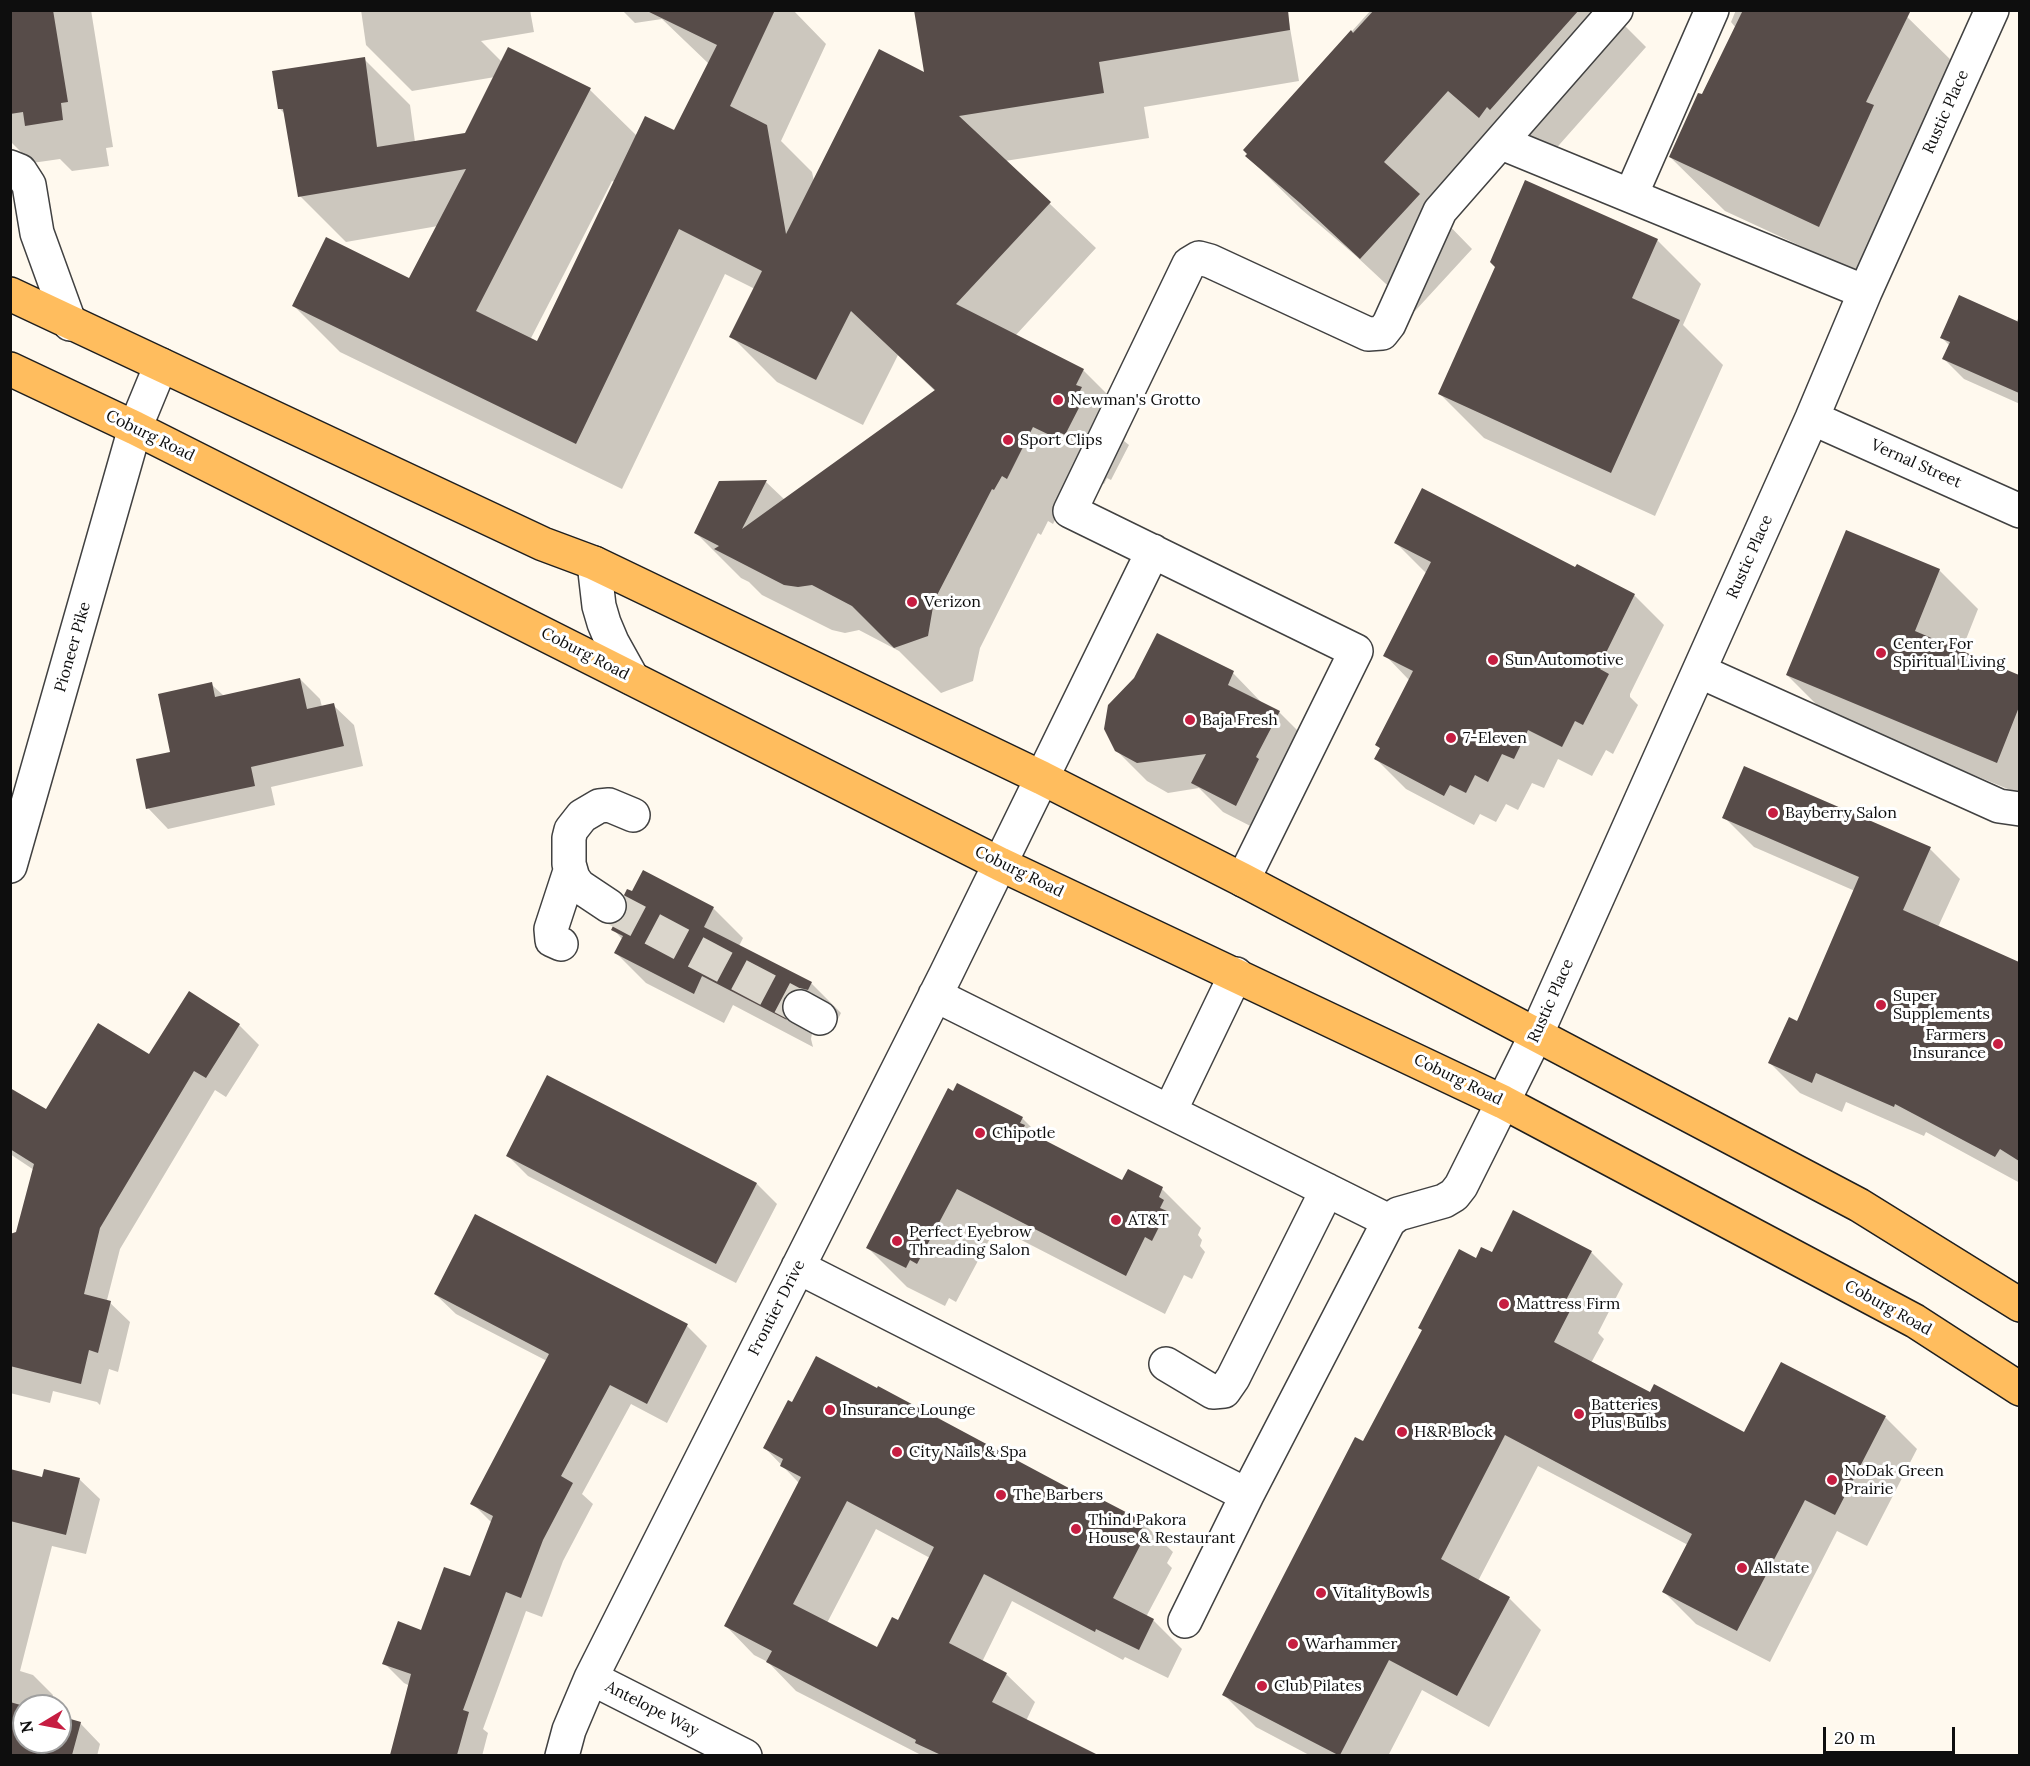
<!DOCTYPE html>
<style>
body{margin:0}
#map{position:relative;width:2030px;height:1766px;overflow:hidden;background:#fff9ee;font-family:Lora,serif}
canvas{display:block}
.frame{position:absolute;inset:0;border:12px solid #0e0e0e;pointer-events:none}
.north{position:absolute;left:12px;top:1694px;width:60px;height:60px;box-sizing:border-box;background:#fff;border:2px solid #9f9f9f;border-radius:50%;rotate:260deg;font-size:16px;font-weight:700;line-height:24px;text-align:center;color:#0e0e0e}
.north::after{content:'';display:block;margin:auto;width:21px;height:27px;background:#c61d41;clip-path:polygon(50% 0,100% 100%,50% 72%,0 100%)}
.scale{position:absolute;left:1823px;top:1727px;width:132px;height:27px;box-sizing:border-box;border:3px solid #0e0e0e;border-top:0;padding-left:8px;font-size:18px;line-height:21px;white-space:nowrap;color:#0e0e0e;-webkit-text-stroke:4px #fff;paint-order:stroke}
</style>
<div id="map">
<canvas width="2030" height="1766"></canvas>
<div class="frame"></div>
<div class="north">N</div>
<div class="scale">20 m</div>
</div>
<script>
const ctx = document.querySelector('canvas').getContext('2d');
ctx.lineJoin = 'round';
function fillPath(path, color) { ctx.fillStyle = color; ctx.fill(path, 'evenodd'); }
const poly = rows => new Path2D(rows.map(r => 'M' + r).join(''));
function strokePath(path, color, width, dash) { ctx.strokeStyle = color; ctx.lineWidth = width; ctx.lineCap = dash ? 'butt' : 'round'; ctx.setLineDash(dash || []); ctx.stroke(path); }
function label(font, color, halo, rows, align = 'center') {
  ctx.font = font + ' Lora,serif'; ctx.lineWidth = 6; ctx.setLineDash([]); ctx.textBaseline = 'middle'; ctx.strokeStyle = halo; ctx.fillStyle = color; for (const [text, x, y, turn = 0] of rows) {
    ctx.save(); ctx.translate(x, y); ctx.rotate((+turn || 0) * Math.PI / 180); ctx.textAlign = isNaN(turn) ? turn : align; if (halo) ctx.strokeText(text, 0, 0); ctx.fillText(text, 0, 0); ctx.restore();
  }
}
fillPath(poly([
 [10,10,91,10,113,147,106,148,109,166,72,171,60,159,32,163,10,141],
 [361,10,530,10,534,32,481,41,502,62,590,90,637,136,675,132,709,64,662,19,635,23,622,10,793,10,826,44,781,141,812,172,814,181,926,75,1287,10,1299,81,1144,107,1149,138,1005,161,1096,248,1015,336,1083,370,1129,416,1122,430,1127,434,1124,441,1129,445,1111,480,1107,478,1104,484,1079,472,1053,524,1048,521,1041,535,1038,533,980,648,973,681,941,693,899,651,859,630,845,633,832,630,762,595,749,582,741,578,695,532,766,482,785,500,935,391,898,355,863,425,777,382,731,336,755,289,725,274,622,489,340,352,294,306,410,280,438,226,346,242,300,196,285,114,280,109,364,59,410,105,415,142,466,135,495,77,412,91,366,45],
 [612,181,615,182,537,343,530,340],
 [1371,10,1622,10,1616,17,1646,47,1544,162,1502,143,1438,214,1472,249,1415,311,1356,256,1301,209,1247,156,1249,154,1245,150],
 [1736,10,1900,10,1957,66,1874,280,1725,211,1670,157,1736,28,1731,22],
 [1657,240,1701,284,1683,325,1723,365,1655,516,1484,438,1440,394],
 [2020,315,2020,404,1964,379,1944,359,1950,346,1942,338,2016,322],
 [1396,543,1575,569,1634,595,1664,625,1630,694,1630,697,1638,705,1613,754,1606,750,1592,776,1558,759,1544,788,1532,783,1518,810,1506,804,1496,822,1480,814,1474,825,1406,789,1376,759,1381,749,1377,745,1410,681,1385,655,1427,574],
 [1939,570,1978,609,1961,652,2020,676,2020,794,1826,714,1787,675],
 [1157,635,1233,673,1263,704,1279,712,1309,742,1266,834,1223,812,1199,788,1168,793,1147,781,1116,750,1135,679],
 [300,679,320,699,322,707,333,705,354,725,363,766,271,787,275,805,168,829,148,808,172,753,211,684,224,696],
 [1724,817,1930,849,1960,879,1938,927,2020,963,2020,1183,1926,1132,1924,1136,1846,1102,1842,1112,1800,1093,1770,1063,1797,1023,1855,891,1754,847],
 [713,908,743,938,739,946,811,983,841,1013,838,1019,831,1018,813,1028,811,1039,813,1047,733,1005,724,1023,646,983,616,953,623,940,613,929],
 [239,1025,259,1045,226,1097,215,1090,120,1249,107,1300,130,1322,118,1372,109,1369,100,1405,97,1402,53,1391,50,1403,10,1393,10,1328,17,1233,34,1170,10,1154,10,1112,46,1111,150,1056],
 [548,1077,757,1184,777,1204,736,1283,528,1176,508,1156],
 [1022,1118,1047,1143,1123,1182,1162,1189,1201,1228,1198,1235,1202,1240,1200,1246,1205,1252,1192,1279,1184,1275,1165,1314,996,1227,956,1302,949,1298,945,1306,907,1287,868,1248],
 [1591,1252,1623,1284,1598,1333,1604,1339,1591,1363,1651,1394,1745,1434,1885,1417,1917,1449,1867,1546,1837,1531,1770,1662,1696,1624,1664,1592,1688,1545,1538,1466,1478,1581,1509,1598,1541,1630,1489,1727,1422,1690,1388,1756,1311,1756,1256,1727,1224,1695,1364,1443,1477,1260,1492,1254],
 [435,1294,687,1326,707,1346,667,1423,631,1404,582,1494,593,1504,563,1561,542,1617,526,1611,483,1729,488,1733,482,1756,392,1756,410,1686,404,1683,384,1663,422,1632,471,1578,492,1523,472,1503,547,1361,456,1314],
 [765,1448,1094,1503,1096,1498,1144,1524,1173,1552,1167,1563,1172,1568,1146,1617,1153,1620,1182,1649,1168,1678,1125,1657,1123,1660,1012,1601,982,1662,1006,1674,1035,1702,1026,1721,1095,1756,923,1756,796,1691,768,1662,754,1655,726,1626,799,1483],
 [876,1529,930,1558,899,1622,878,1649,827,1623],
 [10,1471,43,1479,79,1479,100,1499,86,1554,52,1546,20,1671,33,1675,53,1695,50,1706,24,1706,24,1742,60,1742,60,1718,80,1723,100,1744,97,1756,10,1756]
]), '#0003');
fillPath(poly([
 [10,10,53,10,68,102,61,103,63,120,25,126,23,112,10,114],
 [645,10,775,10,730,106,767,125,786,234,879,49,924,72,914,10,1288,10,1290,30,1099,62,1104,93,959,116,1051,202,956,304,1084,369,1076,385,1082,387,1078,395,1084,398,1065,435,1061,433,1058,439,1033,427,1007,479,1002,476,994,490,992,489,934,601,928,636,894,648,852,606,812,585,798,587,784,585,714,549,719,546,694,533,719,481,767,480,742,529,935,390,851,311,816,380,729,337,762,271,679,229,576,444,292,306,326,237,409,278,466,169,298,197,283,109,278,109,272,71,365,57,377,147,465,133,508,47,591,88,476,311,537,341,645,116,674,130,717,45],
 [1374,10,1579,10,1490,110,1487,107,1479,118,1448,91,1384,162,1420,194,1360,259,1300,203,1245,156,1247,154,1243,150,1351,30,1353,33],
 [1743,10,1911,10,1866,102,1874,105,1819,227,1669,157,1698,93,1702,94],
 [1525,180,1658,239,1632,298,1680,320,1611,473,1438,394,1495,267,1490,262],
 [1959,295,2019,322,2019,393,1942,359,1950,342,1940,338],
 [1422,488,1575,567,1577,564,1635,594,1601,663,1603,664,1600,669,1609,674,1583,725,1575,721,1562,747,1528,730,1514,759,1502,754,1488,782,1475,775,1466,793,1450,785,1444,796,1374,759,1380,748,1375,745,1413,671,1383,656,1431,562,1394,543],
 [1846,530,1940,569,1915,631,2019,675,2019,707,1997,763,1786,675],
 [1157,633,1234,671,1228,685,1280,711,1256,757,1259,759,1236,806,1191,783,1206,754,1137,763,1115,751,1104,729,1108,705,1134,678],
 [300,678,307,709,334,703,344,746,251,767,255,786,146,809,136,759,170,752,158,694,212,682,215,697],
 [1744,766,1931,847,1903,910,2019,962,2019,1161,2000,1149,1995,1157,1895,1104,1894,1107,1816,1073,1812,1083,1768,1063,1789,1017,1797,1021,1859,877,1722,818],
 [643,870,714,907,704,927,812,982,808,990,800,988,791,991,784,997,781,1008,784,1016,787,1020,702,976,694,994,614,953,623,936,611,930,614,924,625,916,628,907,624,895,627,889,632,891],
 [189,991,240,1024,206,1078,194,1071,100,1228,84,1294,111,1301,98,1353,89,1350,81,1384,10,1366,10,1234,16,1232,34,1164,10,1149,10,1088,46,1109,98,1023,149,1054],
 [547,1075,757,1183,716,1264,506,1156],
 [957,1083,1023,1117,1020,1123,1025,1125,1023,1129,1122,1180,1128,1169,1163,1187,1159,1197,1164,1200,1160,1208,1167,1211,1152,1241,1145,1237,1126,1276,957,1189,917,1264,910,1260,906,1268,866,1248,948,1088,953,1091],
 [1513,1210,1592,1251,1565,1302,1573,1305,1554,1342,1650,1392,1654,1384,1744,1432,1781,1362,1886,1416,1835,1515,1805,1500,1737,1631,1662,1592,1692,1534,1505,1435,1441,1559,1510,1597,1457,1696,1389,1660,1340,1755,1338,1755,1222,1695,1355,1437,1363,1441,1422,1330,1418,1328,1459,1249,1476,1258,1481,1247,1492,1252],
 [475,1214,688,1324,647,1404,610,1385,561,1476,573,1483,543,1540,521,1598,506,1592,463,1710,469,1712,457,1755,390,1755,411,1674,382,1664,398,1621,421,1630,444,1567,470,1576,493,1516,470,1504,549,1354,434,1294],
 [816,1356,877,1388,878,1386,1093,1501,1095,1496,1145,1522,1139,1535,1144,1538,1113,1598,1154,1619,1139,1650,1096,1629,1095,1632,984,1574,949,1643,1007,1673,992,1702,1098,1755,941,1755,915,1743,916,1740,766,1662,772,1651,724,1626,801,1477,780,1466,783,1459,763,1448,788,1400,792,1402],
 [847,1501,934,1547,898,1620,892,1617,877,1647,793,1604],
 [10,1469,42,1477,44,1469,80,1478,66,1535,10,1521],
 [10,1702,24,1706,24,1742,60,1742,60,1716,81,1722,72,1755,10,1755]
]), '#574c49');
strokePath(poly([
 [609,906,800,1007]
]), '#dbd6cc', 33, [33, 16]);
const minor = poly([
 [1502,143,1865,292],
 [10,167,20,171,29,185,37,233,70,324],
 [1631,195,1712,10],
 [1812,418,2020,511],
 [594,563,599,606,604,623,612,642,632,678],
 [1699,671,1999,806,2020,809],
 [10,866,135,428,161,365],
 [1243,880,1356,651,1070,511,1189,264,1199,258,1210,261,1368,334,1382,333,1389,324,1440,211,1616,10],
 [609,906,579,886,573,878,569,864,569,838,571,830,582,816,599,806,609,805,633,815],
 [561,944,552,940,551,929,570,871],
 [935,995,1389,1221],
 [800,1007,820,1018],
 [1170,1111,1236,974],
 [798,1267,1247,1495],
 [1166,1364,1213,1392,1224,1391,1233,1378,1327,1190],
 [1185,1621,1247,1495,1389,1221,1398,1214,1444,1201,1454,1195,1461,1186,1487,1134,1536,1035,1812,418,1865,292,1992,10],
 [591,1678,745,1756],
 [562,1756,569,1730,591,1678,946,974,1153,551]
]);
const major = poly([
 [10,294,543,544,594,563,1042,778,1243,880,1859,1205,2020,1305],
 [10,369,135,428,1000,864,1503,1102,1915,1321,2020,1389]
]);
strokePath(minor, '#414141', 36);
strokePath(major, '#1f1f1f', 36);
strokePath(minor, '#fff', 33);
strokePath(major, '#ffbd5e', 33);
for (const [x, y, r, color] of [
 [1058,400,6,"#c61d41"],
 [1008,440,6,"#c61d41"],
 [912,602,6,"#c61d41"],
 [1881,653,6,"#c61d41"],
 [1493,660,6,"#c61d41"],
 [1190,720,6,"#c61d41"],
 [1451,738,6,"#c61d41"],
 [1773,813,6,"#c61d41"],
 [1881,1005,6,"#c61d41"],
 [1998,1044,6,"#c61d41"],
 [980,1133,6,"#c61d41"],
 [1116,1220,6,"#c61d41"],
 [897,1241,6,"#c61d41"],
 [1504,1304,6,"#c61d41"],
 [830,1410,6,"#c61d41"],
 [1579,1414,6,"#c61d41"],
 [1402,1432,6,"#c61d41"],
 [897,1452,6,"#c61d41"],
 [1832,1480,6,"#c61d41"],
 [1001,1495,6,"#c61d41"],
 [1076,1529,6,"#c61d41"],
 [1742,1568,6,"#c61d41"],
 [1321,1593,6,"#c61d41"],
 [1293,1644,6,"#c61d41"],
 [1262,1686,6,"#c61d41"]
]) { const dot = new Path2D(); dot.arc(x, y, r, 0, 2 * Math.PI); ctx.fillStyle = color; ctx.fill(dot); strokePath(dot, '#fff', 2); }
label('16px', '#0e0e0e', '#fff', [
 ["Rustic Place",1946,112,-66],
 ["Coburg Road",150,436,26],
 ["Vernal Street",1916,464,24],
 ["Rustic Place",1750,557,-66],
 ["Pioneer Pike",73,647,-74],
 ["Coburg Road",585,654,27],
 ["Coburg Road",1019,872,26],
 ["Rustic Place",1551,1001,-66],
 ["Coburg Road",1458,1080,26],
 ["Frontier Drive",777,1308,-63],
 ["Coburg Road",1888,1308,29],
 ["Antelope Way",652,1709,27]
]);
label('16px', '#0e0e0e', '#fff', [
 ["Newman's Grotto",1070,400],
 ["Sport Clips",1020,440],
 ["Verizon",924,602],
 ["Center For",1893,644],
 ["Spiritual Living",1893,662],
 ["Sun Automotive",1505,660],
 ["Baja Fresh",1202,720],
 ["7-Eleven",1463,738],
 ["Bayberry Salon",1785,813],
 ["Super",1893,996],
 ["Supplements",1893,1014],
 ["Farmers",1986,1035,"right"],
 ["Insurance",1986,1053,"right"],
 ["Chipotle",992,1133],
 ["AT&T",1128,1220],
 ["Perfect Eyebrow",909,1232],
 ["Threading Salon",909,1250],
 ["Mattress Firm",1516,1304],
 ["Batteries",1591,1405],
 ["Plus Bulbs",1591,1423],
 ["Insurance Lounge",842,1410],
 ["H&R Block",1414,1432],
 ["City Nails & Spa",909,1452],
 ["NoDak Green",1844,1471],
 ["Prairie",1844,1489],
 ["The Barbers",1013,1495],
 ["Thind Pakora",1088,1520],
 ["House & Restaurant",1088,1538],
 ["Allstate",1754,1568],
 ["VitalityBowls",1333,1593],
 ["Warhammer",1305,1644],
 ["Club Pilates",1274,1686]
], 'left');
</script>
